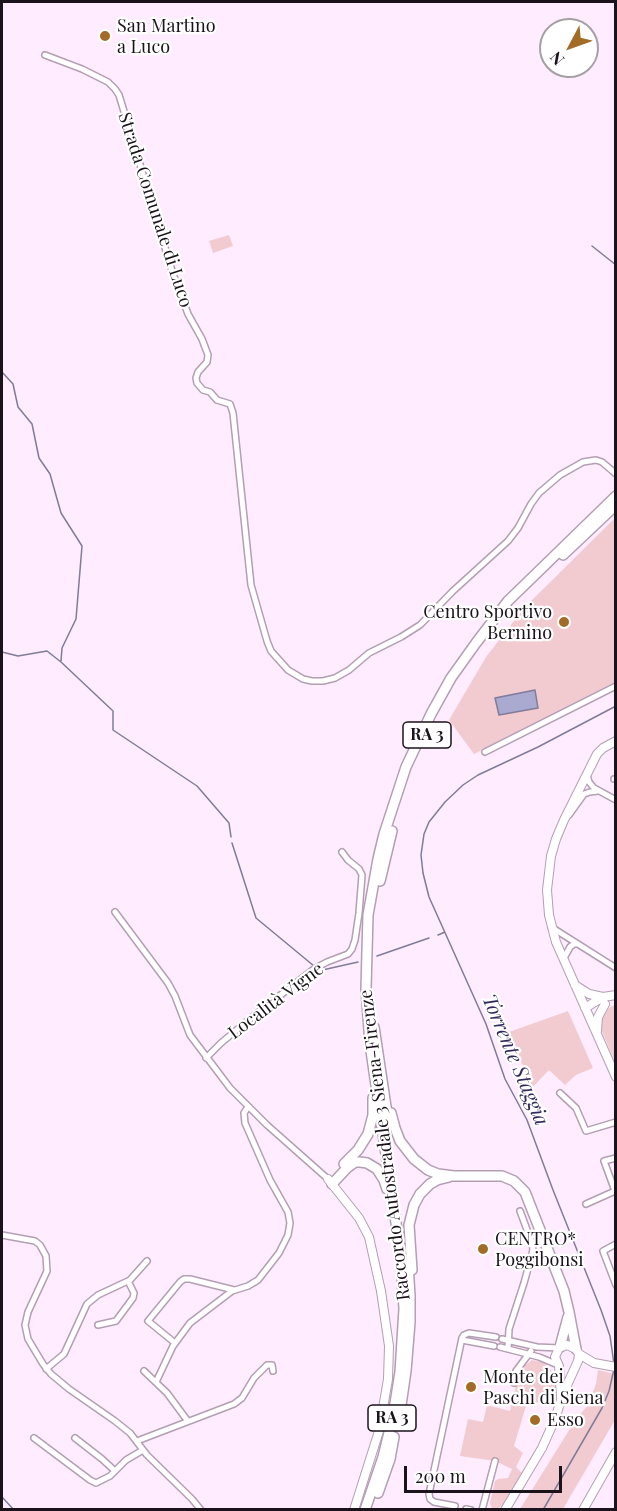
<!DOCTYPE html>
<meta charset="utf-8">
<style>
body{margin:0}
#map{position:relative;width:617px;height:1511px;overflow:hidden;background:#ffecff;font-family:"Playfair Display",serif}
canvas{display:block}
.frame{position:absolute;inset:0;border:3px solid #1b131b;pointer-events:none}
.north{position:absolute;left:539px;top:18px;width:60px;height:60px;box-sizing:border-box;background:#fff;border:2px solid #a4a1a4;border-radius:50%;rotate:229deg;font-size:16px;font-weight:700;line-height:24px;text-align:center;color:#1b131b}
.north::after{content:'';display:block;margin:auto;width:21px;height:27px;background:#a26c27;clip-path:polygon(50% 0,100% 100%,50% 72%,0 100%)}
.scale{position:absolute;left:404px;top:1466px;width:158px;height:27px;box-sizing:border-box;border:3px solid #1b131b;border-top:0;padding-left:8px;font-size:18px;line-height:21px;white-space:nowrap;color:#1b131b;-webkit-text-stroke:4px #fff;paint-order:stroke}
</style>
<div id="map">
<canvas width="617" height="1511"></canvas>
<div class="frame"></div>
<div class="north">N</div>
<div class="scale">200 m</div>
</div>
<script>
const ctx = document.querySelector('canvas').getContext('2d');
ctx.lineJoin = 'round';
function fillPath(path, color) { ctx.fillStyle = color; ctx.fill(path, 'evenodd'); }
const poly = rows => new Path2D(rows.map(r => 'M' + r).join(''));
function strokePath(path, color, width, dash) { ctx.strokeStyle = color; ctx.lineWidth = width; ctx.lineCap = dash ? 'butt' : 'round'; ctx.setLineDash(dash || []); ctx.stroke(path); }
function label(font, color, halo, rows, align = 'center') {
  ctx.font = font + ' "Playfair Display",serif'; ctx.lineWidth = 4.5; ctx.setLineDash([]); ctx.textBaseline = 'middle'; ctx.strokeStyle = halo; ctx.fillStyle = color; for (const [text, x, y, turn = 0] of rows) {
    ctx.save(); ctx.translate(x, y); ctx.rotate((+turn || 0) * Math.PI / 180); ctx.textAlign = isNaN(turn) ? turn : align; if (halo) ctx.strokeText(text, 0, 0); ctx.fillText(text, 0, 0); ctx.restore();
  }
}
fillPath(poly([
 [229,235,233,246,213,253,209,241],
 [615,518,615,683,474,754,449,720,486,657,525,607],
 [615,1005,615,1062,601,1029,602,1018,606,1011,610,1007],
 [568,1011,593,1068,576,1075,565,1085,549,1070,532,1088,509,1032],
 [532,1360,541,1362,547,1365,552,1372,556,1383,556,1397,526,1406,514,1446,523,1453,516,1467,522,1473,504,1504,499,1508,494,1509,491,1507,490,1503,495,1481,498,1479,508,1478,512,1469,495,1461,460,1456,468,1419,483,1422,487,1405,510,1411,519,1373,523,1367],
 [598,1370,615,1374,615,1420,563,1509,520,1509,576,1419,588,1405,596,1384]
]), '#f2cbd1');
const water = poly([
 [535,690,538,708,499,715,495,698,535,690]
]);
fillPath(water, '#aaa9cf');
strokePath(water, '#7f7c99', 1.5);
strokePath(poly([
 [592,246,616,265],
 [2,372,13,384,18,407,32,424,39,458,50,474,61,513,82,546,76,619,62,648,61,661],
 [2,652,18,656,47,651,61,662,113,711,113,730,197,786,229,823,231,837],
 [232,843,256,918,314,966],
 [438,935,445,932],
 [377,956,429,938],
 [318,971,358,962],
 [614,1364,610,1336,601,1310,553,1190,527,1120,505,1079,486,1024,429,897,423,873,421,855,424,834,429,822,445,802,463,785,478,775,538,747,616,706],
 [2,1497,14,1510],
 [543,1510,602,1408,609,1391,614,1369]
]), '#7f7c99', 1.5);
const street = poly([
 [45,55,82,69,108,82,115,89,119,95,173,274,188,314,202,339,208,355,207,362,198,372,196,378,197,383,203,390,210,392,217,400,230,404,233,413,251,585,267,641,271,651,288,670,303,679,312,681,323,681,335,678,349,670,369,653,401,637,420,625,453,591,508,541,518,528,531,504,539,493,560,475,583,462,596,460,602,462,616,474],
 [485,752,616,686],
 [587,775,589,782,594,788,616,800],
 [614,779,616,779],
 [569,815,584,794,590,792,598,791],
 [115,912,168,983,175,996,190,1035,230,1088,267,1125,328,1179],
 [551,927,616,968],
 [564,958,570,947,574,944,578,944],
 [206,1058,221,1043,251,1018,314,969,327,962,348,954,352,949,355,940,359,913,362,875,359,869,348,860,342,852],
 [560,1093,576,1108,586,1131,616,1122],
 [586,1204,615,1191,604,1161,616,1158],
 [2,1235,35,1241,40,1245,46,1256,47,1271,28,1312,25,1325,28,1339,43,1364,51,1374,69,1389,115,1421,130,1433,147,1455,192,1499,201,1510],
 [616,1244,603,1251,616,1285],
 [98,1325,116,1321,133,1298,134,1293,128,1281],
 [502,1339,537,1347,559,1348],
 [462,1340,494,1346],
 [175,1343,148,1321,180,1282,184,1279,190,1279,234,1290],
 [500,1347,539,1357,558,1365],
 [508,1349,509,1329,524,1283,533,1250,532,1243,520,1211],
 [46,1369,64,1354,87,1304,98,1295,130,1280,147,1261],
 [144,1371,167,1393,187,1420],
 [156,1382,173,1346,190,1323,232,1291,248,1286,258,1280,279,1253,288,1235,290,1223,288,1212,270,1180,245,1123,244,1113,248,1107],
 [514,1383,516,1371,531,1351],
 [34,1438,90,1480,96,1483,110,1476,126,1460,143,1450],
 [75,1438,102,1459,115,1471],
 [137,1441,234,1404,242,1398,254,1378,267,1365,272,1365,273,1371],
 [455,1506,434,1502,430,1499,429,1494,462,1338,464,1335,469,1333,496,1337],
 [466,1509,471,1510],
 [482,1510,495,1461]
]);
const secondary = poly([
 [616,741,603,748,597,754,564,820,556,839,551,856,547,890,549,915,556,942,616,1077],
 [575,985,589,994,603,997],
 [585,1008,603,997,616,995],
 [597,1031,598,1017,605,1004],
 [328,1179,359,1218,369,1237,381,1291,389,1346,388,1379,379,1431,354,1510],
 [579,1354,594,1363,616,1367],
 [505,1510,542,1448,555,1419,563,1394,578,1361,579,1354,576,1349,567,1345,559,1348,555,1357,559,1366,561,1397],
 [583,1510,616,1452]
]);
const highway = poly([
 [563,555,616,505],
 [380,881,392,831],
 [374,1027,388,1120],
 [391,1113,395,1128,400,1141,414,1159,428,1170,438,1174,454,1176,502,1176,514,1181,525,1192,564,1291,569,1312,576,1349],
 [344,1164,358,1150,368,1134,373,1115,373,1098],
 [332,1184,348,1167,355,1162,360,1162,367,1163,377,1169,384,1180,387,1189],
 [412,1270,409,1225,414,1205,420,1194,430,1184,437,1180,449,1177],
 [560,1347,568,1317],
 [400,1412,406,1371,410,1322,410,1296,408,1264],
 [378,1493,390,1459,394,1437],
 [365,1510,383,1457,393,1416,400,1372,404,1309,401,1257,370,1044,366,988,368,915,378,859,384,834,406,767,431,714,451,678,476,643,508,601,616,496]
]);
strokePath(street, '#b49eb3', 8);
strokePath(secondary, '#b49eb3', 10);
strokePath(highway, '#b49eb3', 12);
strokePath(street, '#fff', 5);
strokePath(secondary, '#fff', 8);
strokePath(highway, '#fff', 9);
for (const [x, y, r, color] of [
 [105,36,6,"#a26c27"],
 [564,622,6,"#a26c27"],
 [483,1249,6,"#a26c27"],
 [471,1387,6,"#a26c27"],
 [535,1420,6,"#a26c27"]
]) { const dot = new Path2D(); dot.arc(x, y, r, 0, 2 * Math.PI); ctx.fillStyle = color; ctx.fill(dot); strokePath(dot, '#fff', 2); }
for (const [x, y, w] of [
 [427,735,48],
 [392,1418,48]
]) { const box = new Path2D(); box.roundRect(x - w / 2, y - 13, w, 26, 4.5); ctx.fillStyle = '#fff'; ctx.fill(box); strokePath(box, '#1b131b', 1.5); }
label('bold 16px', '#1b131b', null, [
 ["RA 3",427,735],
 ["RA 3",392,1418]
]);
label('18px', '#1b131b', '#fff', [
 ["San Martino",117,26],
 ["a Luco",117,47],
 ["Centro Sportivo",552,612,"right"],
 ["Bernino",552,633,"right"],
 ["CENTRO*",495,1239],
 ["Poggibonsi",495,1260],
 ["Monte dei",483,1377],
 ["Paschi di Siena",483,1398],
 ["Esso",547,1420]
], 'left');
label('18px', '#1b131b', '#fff', [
 ["Strada Comunale di Luco",155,210,72],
 ["Località Vigne",276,1001,-37],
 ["Raccordo Autostradale 3 Siena-Firenze",385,1145,-97]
]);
label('italic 20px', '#302b5c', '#fff', [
 ["Torrente Staggia",515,1060,67]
]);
</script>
